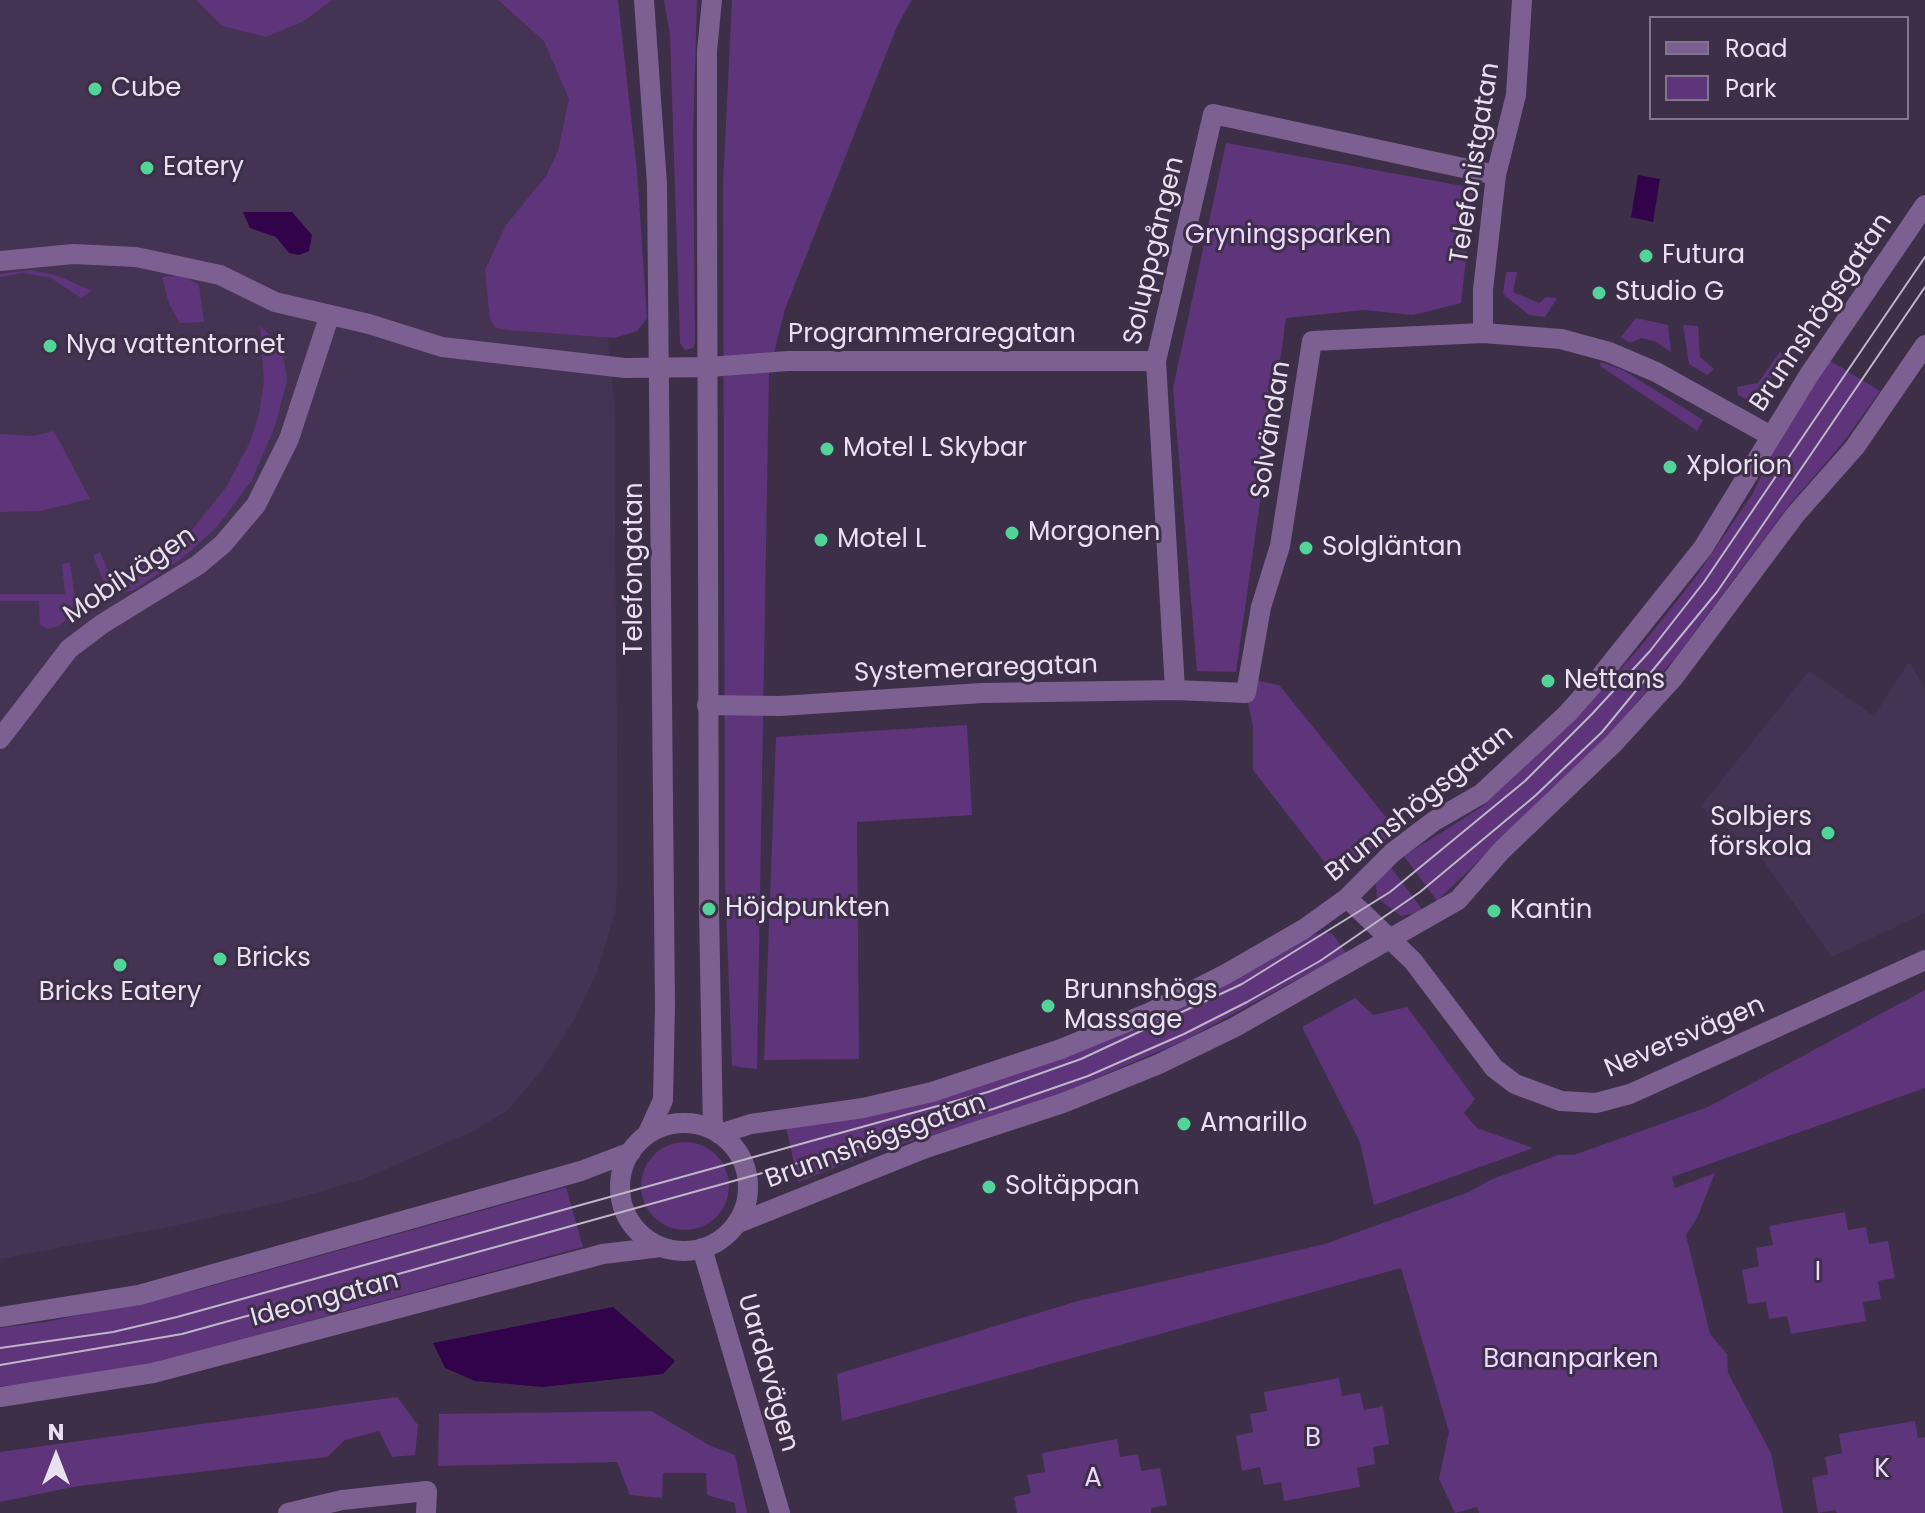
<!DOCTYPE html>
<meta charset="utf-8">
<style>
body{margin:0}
#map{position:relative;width:1925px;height:1513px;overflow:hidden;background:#3d2f48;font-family:Poppins,sans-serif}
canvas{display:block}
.legend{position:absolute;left:1649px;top:16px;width:260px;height:104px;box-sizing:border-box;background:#3d2f48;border:2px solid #82768c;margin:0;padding:10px 14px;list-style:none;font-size:24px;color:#e9e0f1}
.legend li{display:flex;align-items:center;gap:16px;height:40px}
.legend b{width:40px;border:2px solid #82768c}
.north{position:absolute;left:16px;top:1417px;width:80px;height:80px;-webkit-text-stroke:6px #3d2f48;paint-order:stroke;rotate:0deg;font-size:22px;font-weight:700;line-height:32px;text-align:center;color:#e9e0f1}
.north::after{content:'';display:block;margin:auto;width:28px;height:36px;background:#e9e0f1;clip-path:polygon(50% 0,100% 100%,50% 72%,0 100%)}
</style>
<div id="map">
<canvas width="1925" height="1513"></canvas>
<ul class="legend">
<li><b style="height:10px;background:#7c6091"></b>Road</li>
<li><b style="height:22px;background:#5e357a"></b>Park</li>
</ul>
<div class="north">N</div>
</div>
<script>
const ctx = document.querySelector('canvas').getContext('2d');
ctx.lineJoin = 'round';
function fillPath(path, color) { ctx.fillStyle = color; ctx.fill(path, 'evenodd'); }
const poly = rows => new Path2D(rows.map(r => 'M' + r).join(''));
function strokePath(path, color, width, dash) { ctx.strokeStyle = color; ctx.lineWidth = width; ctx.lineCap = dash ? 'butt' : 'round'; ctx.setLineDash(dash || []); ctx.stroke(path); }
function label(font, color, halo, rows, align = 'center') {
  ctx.font = font + ' Poppins,sans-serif'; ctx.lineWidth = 6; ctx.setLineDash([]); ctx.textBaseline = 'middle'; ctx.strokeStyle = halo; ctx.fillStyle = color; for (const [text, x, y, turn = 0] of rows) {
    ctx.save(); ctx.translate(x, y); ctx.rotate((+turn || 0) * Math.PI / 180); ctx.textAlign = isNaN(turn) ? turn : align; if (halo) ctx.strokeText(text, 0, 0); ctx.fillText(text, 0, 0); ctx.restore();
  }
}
fillPath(poly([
 [0,0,535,0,567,25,602,280,614,403,618,854,616,908,598,970,575,1018,542,1070,509,1109,474,1131,361,1180,291,1200,173,1226,0,1259],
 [1909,662,1925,688,1925,913,1832,957,1762,859,1701,806,1809,671,1874,716]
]), '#453353');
fillPath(poly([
 [196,0,332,0,304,21,266,37,222,26],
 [498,0,618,0,637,171,647,318,637,331,615,338,508,330,496,328,490,320,485,270,506,225,546,176,558,151,569,99,544,41],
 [664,0,697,0,693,136,695,343,693,348,685,350,680,343,670,35],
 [732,0,912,0,898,24,785,309,769,373,757,1069,732,1066,725,880,723,184],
 [1226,143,1474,188,1461,303,1413,315,1364,310,1286,318,1236,672,1197,671,1173,388],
 [30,270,56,275,92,291,81,298,51,278,23,273,0,277,0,274],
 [1506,272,1517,272,1513,292,1539,303,1546,297,1557,298,1545,317,1529,315,1503,294],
 [183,276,199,285,204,322,180,323,169,304,162,277],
 [1636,318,1668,325,1671,352,1654,341,1641,338,1630,343,1621,337],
 [1683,325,1698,326,1700,357,1714,369,1707,375,1689,364],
 [260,326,282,346,287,381,275,426,252,480,217,527,180,560,132,591,114,592,106,588,93,555,100,552,112,580,138,569,187,536,227,486,250,442,259,414,264,381],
 [1780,352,1785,355,1756,405,1738,395,1737,387,1758,383],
 [1829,360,1880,391,1842,444,1786,509,1676,657,1606,738,1437,901,1404,856,1483,806,1582,713,1646,640,1695,578,1752,495,1788,420],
 [1601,362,1623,370,1703,420,1697,431,1600,366],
 [54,431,90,499,40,511,0,512,0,434,34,436],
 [70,562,75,599,69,617,59,626,47,629,40,625,39,601,0,601,0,594,65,594,62,564],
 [1249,679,1279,685,1398,832,1333,873,1253,770,1253,727,1246,693],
 [967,725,972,815,857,822,859,1059,764,1060,776,737],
 [1390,866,1424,912,1401,916,1377,898,1376,883],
 [1332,933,1346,953,1185,1040,1039,1103,881,1150,798,1182,786,1127,873,1114,1272,958,1315,934],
 [1925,990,1925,1088,1672,1177,1675,1188,1715,1173,1697,1218,1686,1235,1710,1334,1727,1354,1728,1373,1771,1453,1783,1513,1479,1513,1477,1507,1455,1513,1439,1479,1449,1432,1401,1268,842,1421,837,1374,1078,1301,1325,1244,1469,1192,1490,1180,1558,1155,1574,1155,1708,1107],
 [1355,998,1373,1015,1407,1007,1475,1099,1464,1113,1477,1128,1533,1148,1374,1205,1360,1142,1302,1027],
 '641 1186a44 44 0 1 1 88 0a44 44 0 1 1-88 0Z',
 [566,1187,583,1247,134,1368,55,1382,0,1386,0,1328,46,1322,197,1290],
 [1845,1212,1848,1230,1866,1227,1869,1244,1888,1241,1895,1278,1878,1281,1881,1299,1863,1302,1866,1321,1791,1334,1787,1316,1769,1319,1766,1302,1748,1304,1742,1270,1759,1266,1756,1248,1773,1245,1769,1226],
 [1339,1378,1342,1396,1360,1393,1364,1410,1383,1406,1389,1444,1373,1447,1375,1464,1357,1468,1360,1487,1284,1501,1281,1482,1264,1485,1260,1467,1242,1471,1236,1436,1253,1432,1250,1414,1267,1411,1264,1392],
 [397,1397,418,1425,415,1455,392,1457,379,1431,345,1440,327,1457,78,1486,0,1502,0,1452],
 [651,1411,709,1445,735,1455,747,1513,736,1513,735,1503,707,1495,706,1473,663,1473,662,1498,630,1495,617,1462,438,1466,439,1414],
 [1915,1421,1918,1438,1925,1437,1925,1513,1837,1513,1835,1510,1818,1513,1812,1478,1828,1474,1825,1457,1842,1453,1839,1434],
 [1117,1439,1120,1457,1138,1454,1141,1471,1160,1468,1167,1505,1151,1508,1151,1513,1017,1513,1014,1497,1031,1493,1027,1475,1045,1472,1042,1453]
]), '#5e357a');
fillPath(poly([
 [1638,175,1660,179,1653,222,1631,217],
 [243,212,292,212,312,235,309,251,299,255,289,253,276,237,250,228],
 [613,1307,675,1361,663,1374,543,1387,475,1381,445,1368,433,1343]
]), '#32024b');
strokePath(poly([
 [644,0,657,184,665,1006,663,1100,647,1135],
 [712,0,707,51,707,194,709,909,713,1130],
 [0,261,73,254,136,257,220,275,275,302,369,324,442,347,625,368,709,367,788,361,1156,361],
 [1483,333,1483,290,1496,175,1516,95,1522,0],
 [1175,690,1156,361,1213,114,1496,175],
 [707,705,780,706,982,693,1175,690,1246,693,1261,607,1280,546,1312,341,1483,333,1561,339,1609,352,1656,372,1771,436],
 [0,739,69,649,102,624,198,565,223,544,256,505,289,439,329,317],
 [1347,898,1413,961,1494,1068,1515,1084,1561,1101,1596,1103,1630,1094,1925,960],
 '620 1187a64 64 0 1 1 128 0a64 64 0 1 1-128 0Z',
 [719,1134,751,1124,863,1108,932,1092,1061,1049,1151,1012,1226,974,1304,929,1347,898,1392,853,1434,821,1481,794,1568,713,1600,677,1703,548,1809,375,1925,205],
 [736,1224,926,1148,1063,1103,1159,1064,1235,1027,1458,900,1502,850,1614,743,1674,677,1795,515,1855,447,1925,345],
 [702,1248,780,1513],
 [0,1317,139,1295,581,1171,631,1152],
 [0,1397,153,1373,603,1254,661,1247],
 [288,1513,342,1500,427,1491,426,1513]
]), '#7c6091', 20);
strokePath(poly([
 [0,1348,113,1332,177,1317,988,1092,1081,1059,1242,984,1390,892,1525,781,1592,714,1650,651,1704,582,1925,257],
 [0,1365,182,1334,993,1109,1088,1076,1184,1034,1247,1002,1320,961,1420,892,1535,796,1602,732,1717,592,1925,287]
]), '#bfb5c8', 2);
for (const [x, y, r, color] of [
 [95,89,8,"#52d397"],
 [147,168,8,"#52d397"],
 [1646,256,8,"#52d397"],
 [1599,293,8,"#52d397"],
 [50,346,8,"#52d397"],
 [827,449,8,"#52d397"],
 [1670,467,8,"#52d397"],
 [1012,533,8,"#52d397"],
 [821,540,8,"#52d397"],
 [1306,548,8,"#52d397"],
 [1548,681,8,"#52d397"],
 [1828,833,8,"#52d397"],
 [709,909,8,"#52d397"],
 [1494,911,8,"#52d397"],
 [220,959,8,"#52d397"],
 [120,965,8,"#52d397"],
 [1048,1006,8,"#52d397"],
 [1184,1124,8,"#52d397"],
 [989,1187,8,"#52d397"]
]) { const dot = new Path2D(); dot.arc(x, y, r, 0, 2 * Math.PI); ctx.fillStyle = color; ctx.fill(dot); strokePath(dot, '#3d2f48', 3); }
label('26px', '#e9e0f1', '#3d2f48', [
 ["Cube",111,89],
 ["Eatery",163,168],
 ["Futura",1662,256],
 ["Studio G",1615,293],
 ["Nya vattentornet",66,346],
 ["Motel L Skybar",843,449],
 ["Xplorion",1686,467],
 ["Morgonen",1028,533],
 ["Motel L",837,540],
 ["Solgläntan",1322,548],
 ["Nettans",1564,681],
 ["Solbjers",1812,818,"right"],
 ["förskola",1812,848,"right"],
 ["Höjdpunkten",725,909],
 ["Kantin",1510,911],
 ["Bricks",236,959],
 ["Brunnshögs",1064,991],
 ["Massage",1064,1021],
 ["Bricks Eatery",120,993,"center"],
 ["Amarillo",1200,1124],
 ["Soltäppan",1005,1187]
], 'left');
label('26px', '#e9e0f1', '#3d2f48', [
 ["Telefonistgatan",1476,163,-81],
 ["Soluppgången",1155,251,-77],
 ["Brunnshögsgatan",1822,313,-56],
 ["Programmeraregatan",932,335],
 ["Solvändan",1272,430,-81],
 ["Telefongatan",635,569,-90],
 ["Mobilvägen",130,576,-34],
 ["Systemeraregatan",976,670,-2],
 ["Brunnshögsgatan",1420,804,-39],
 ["Neversvägen",1685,1038,-23],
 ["Brunnshögsgatan",876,1142,-20],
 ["Ideongatan",325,1300,-15],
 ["Uardavägen",767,1373,74]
]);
label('26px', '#edd6ff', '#3d2f48', [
 ["Gryningsparken",1288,236],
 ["I",1818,1273],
 ["Bananparken",1571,1360],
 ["B",1313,1439],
 ["K",1882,1470],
 ["A",1093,1479]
]);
</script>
